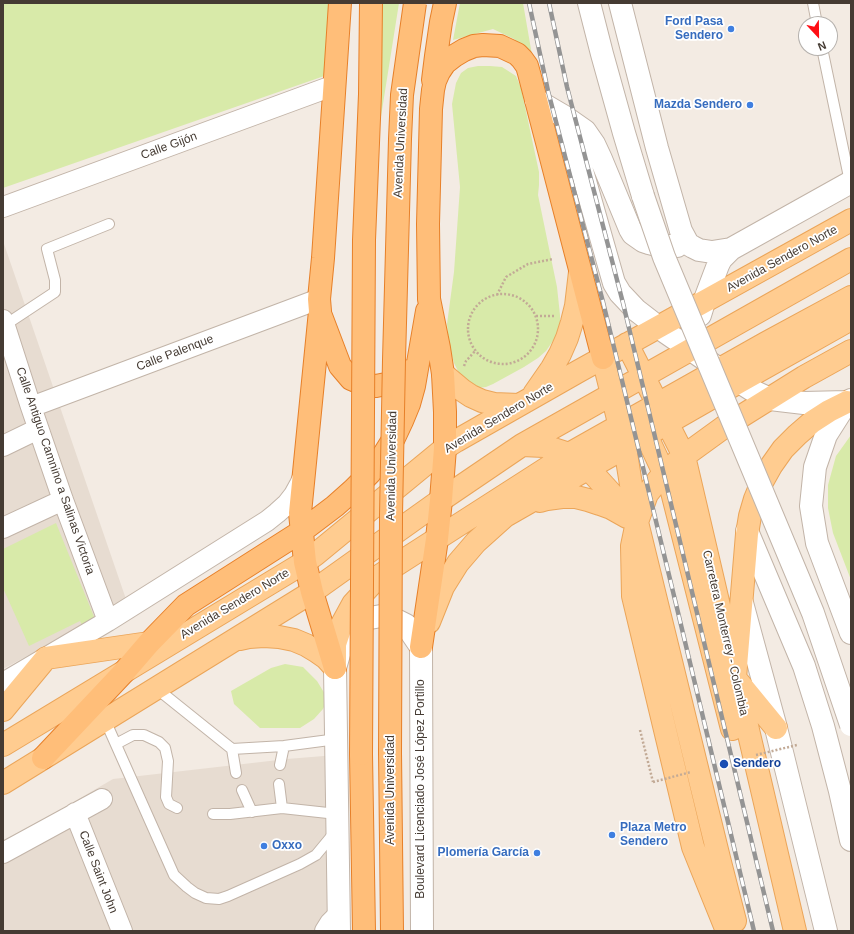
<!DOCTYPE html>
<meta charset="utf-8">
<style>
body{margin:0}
#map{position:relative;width:854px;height:934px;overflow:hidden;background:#f3ebe3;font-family:Helvetica,sans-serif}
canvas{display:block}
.frame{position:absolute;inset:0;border:4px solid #453b33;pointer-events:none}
.north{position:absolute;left:798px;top:16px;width:40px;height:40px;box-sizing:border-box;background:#fff;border:1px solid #b5b1ad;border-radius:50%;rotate:158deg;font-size:11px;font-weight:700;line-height:16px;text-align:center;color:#453b33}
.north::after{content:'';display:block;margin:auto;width:14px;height:18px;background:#ff0e14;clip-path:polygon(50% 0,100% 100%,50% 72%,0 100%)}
</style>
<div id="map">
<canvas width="854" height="934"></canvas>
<div class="frame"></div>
<div class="north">N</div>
</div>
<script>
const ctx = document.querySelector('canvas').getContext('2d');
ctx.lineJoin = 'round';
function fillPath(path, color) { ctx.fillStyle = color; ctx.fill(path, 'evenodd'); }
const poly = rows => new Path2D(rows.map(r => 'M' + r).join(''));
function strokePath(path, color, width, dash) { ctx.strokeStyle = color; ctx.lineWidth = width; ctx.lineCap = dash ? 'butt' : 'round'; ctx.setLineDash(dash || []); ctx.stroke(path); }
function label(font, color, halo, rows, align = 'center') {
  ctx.font = font + ' Helvetica,sans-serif'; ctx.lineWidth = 3.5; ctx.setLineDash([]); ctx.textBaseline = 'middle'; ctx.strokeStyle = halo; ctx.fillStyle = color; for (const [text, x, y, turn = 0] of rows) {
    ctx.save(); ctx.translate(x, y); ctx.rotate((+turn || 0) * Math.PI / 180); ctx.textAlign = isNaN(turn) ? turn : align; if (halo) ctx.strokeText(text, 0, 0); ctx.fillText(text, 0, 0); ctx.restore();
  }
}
fillPath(poly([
 [3,241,127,602,3,669],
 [336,755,339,931,3,931,3,843,113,779,287,759]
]), '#e7dcd1');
fillPath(poly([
 [3,3,332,3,330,74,3,188],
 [381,3,399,3,376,148],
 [460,3,523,3,532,55,514,39,493,29,453,40],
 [478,66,490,66,502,67,516,76,521,88,539,172,539,185,538,195,557,287,560,315,560,325,557,335,546,351,538,358,524,367,493,384,486,387,477,388,460,375,454,363,449,345,447,324,454,272,460,187,452,104,456,83,461,73,468,68],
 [851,435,851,580,833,533,828,508,828,485,836,456],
 [56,523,97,624,86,633,80,621,29,646,3,588,3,549],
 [285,664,303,667,317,681,328,699,323,709,314,719,300,728,260,728,234,704,231,691,271,668]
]), '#d8eaa9');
const service = poly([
 [813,3,817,24],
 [822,48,850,182],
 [5,325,55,292,55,280,47,249,109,224],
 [156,688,232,749,284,746,337,739],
 [105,720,174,875,187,887,195,893,206,898,219,899,228,896,300,864,316,855,335,832],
 [116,744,133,735,144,735,159,742,165,748,168,761,166,797,169,804,177,808],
 [232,749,236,773],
 [280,765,284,746],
 [279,784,282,808],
 [242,790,252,812],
 [213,814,230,814,282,808,337,814]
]);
const minor = poly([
 [3,207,335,85],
 [3,320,31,407,63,500,108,621],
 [31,407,319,299],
 [3,446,38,429],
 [3,528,63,500],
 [3,683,108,621,267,521,277,513,287,504,294,495,300,484,303,477],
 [75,813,122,931],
 [3,853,102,799],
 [325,931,330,923,339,914]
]);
const tertiary = poly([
 [589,3,602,54,624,133,643,196],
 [620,3,657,148,681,231,688,244,693,247,699,250,712,252,731,249],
 [536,100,565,117,585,131,594,144,601,159,630,229,633,234,643,241,649,243,661,246,677,246],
 [565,117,575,146,614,283,620,293,636,310,658,327,719,369,757,393,770,399,804,403,847,402,851,400],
 [700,315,704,302,718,265,721,259,731,249,851,182],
 [847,402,826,435,815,467,811,506,817,543,851,633],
 [747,531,804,666,823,726,840,791,851,840],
 [742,603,776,728,826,931],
 [339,931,335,668,344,637,356,622,370,618,381,616,396,620,406,625,421,647,422,931]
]);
const primary = poly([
 [627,344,684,456,795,931],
 [603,358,625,447,637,522,720,862,735,921],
 [443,374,462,390,471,396,482,401,494,404,519,405],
 [534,394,552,368,560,354,567,338,572,322,576,306,580,272],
 [640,422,671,488,732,729],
 [522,445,544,446,569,454,588,468,637,522],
 [540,501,547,499,562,497,576,497,588,500,600,504,611,508,627,517],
 [429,622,443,587,458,563,476,542,505,516,739,382,851,319],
 [240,639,249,637,264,636,279,637,294,640,306,645,316,651,326,658,335,668],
 [335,666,335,644,341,626,353,604,379,576,569,454,766,343,851,297],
 [3,710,46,658,149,643,163,640],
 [776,728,735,678,747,534,750,516,755,499,762,482,771,466,783,449,797,435,812,422,829,411,847,402],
 [3,745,305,562,316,554,445,448,456,441,579,371,851,220],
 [3,783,312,592,441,500,522,445,851,259],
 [727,931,693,847,633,596,632,546,637,522,647,494,664,473,684,456,724,427,804,377,851,351]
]);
const trunk = poly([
 [433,80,436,56,441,22,445,3],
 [321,316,340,366,351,379,365,385,376,386,386,384,396,380,405,375,409,371],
 [421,647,437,539,441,500,445,448,445,412,443,374,439,348,429,299,428,224,431,109,433,90,435,81,439,72,445,63,454,56,464,50,474,46,483,45,500,46,517,54,522,59,527,66,529,73,603,358],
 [335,668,312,592,305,562,300,513,320,311,319,299,323,258,340,3],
 [390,752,392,931],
 [361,754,364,931],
 [43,758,124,672,149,643,186,605,302,531,335,506,353,490,370,473,384,454,394,438,402,421,409,404,414,386,427,311]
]);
strokePath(service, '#c2b4a8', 12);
strokePath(minor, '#c2b4a8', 22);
strokePath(tertiary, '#c2b4a8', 24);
strokePath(primary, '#eba559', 24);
strokePath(trunk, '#e78029', 24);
strokePath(poly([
 '468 329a35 35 0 1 1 70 0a35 35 0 1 1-70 0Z',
 [497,295,506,277,528,264,553,259],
 [536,316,555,316],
 [464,366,466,361,476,350],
 [640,730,653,782]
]), '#c2aa96', 2.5, [2, 2]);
strokePath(service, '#fff', 10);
strokePath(minor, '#fff', 20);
strokePath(tertiary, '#fff', 22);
strokePath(primary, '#ffcc90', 22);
strokePath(trunk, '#ffbe79', 22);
const rail = poly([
 [529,3,548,91,603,302,676,604,754,931],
 [549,3,567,87,623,303,773,931]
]);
strokePath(rail, '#949494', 4.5);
strokePath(rail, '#fff', 3, [9]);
const tertiaryBridge = poly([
 [643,196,664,257,813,613,851,725]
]);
const trunkBridge = poly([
 [390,752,391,515,394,360,400,139,402,95,415,3],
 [361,754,364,240,370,94,371,3]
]);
strokePath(tertiaryBridge, '#c2b4a8', 24, []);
strokePath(trunkBridge, '#e78029', 24, []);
strokePath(poly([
 [756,755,797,745],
 [653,782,691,772]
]), '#c2aa96', 2.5, [2, 2]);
strokePath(tertiaryBridge, '#fff', 22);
strokePath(trunkBridge, '#ffbe79', 22);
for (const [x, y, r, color] of [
 [731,29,4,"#3f7fe0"],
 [750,105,4,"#3f7fe0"],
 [724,764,5,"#1a4fb4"],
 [612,835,4,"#3f7fe0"],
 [264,846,4,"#3f7fe0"],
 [537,853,4,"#3f7fe0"]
]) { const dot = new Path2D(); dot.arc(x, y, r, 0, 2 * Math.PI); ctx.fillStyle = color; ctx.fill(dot); strokePath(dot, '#fff', 1.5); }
label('bold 12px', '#366cbe', '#fff', [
 ["Ford Pasa",723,22],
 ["Sendero",723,36],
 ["Mazda Sendero",742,105],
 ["Plaza Metro",620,828,"left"],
 ["Sendero",620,842,"left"],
 ["Oxxo",272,846,"left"],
 ["Plomería García",529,853]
], 'right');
label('12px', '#453b33', '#fff', [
 ["Avenida Universidad",401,143,-87],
 ["Calle Gijón",169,146,-20],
 ["Avenida Sendero Norte",782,259,-29],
 ["Calle Palenque",175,353,-21],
 ["Avenida Sendero Norte",499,418,-31],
 ["Avenida Universidad",392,466,-89],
 ["Calle Antiguo Camnino a Salinas Victoria",55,471,71],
 ["Avenida Sendero Norte",235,604,-31],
 ["Carretera Monterrey - Colombia",725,633,77],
 ["Boulevard Licenciado José López Portillo",421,789,-90],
 ["Avenida Universidad",391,790,-90],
 ["Calle Saint John",98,872,69]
]);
label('bold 12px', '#164399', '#fff', [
 ["Sendero",733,764]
], 'left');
</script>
